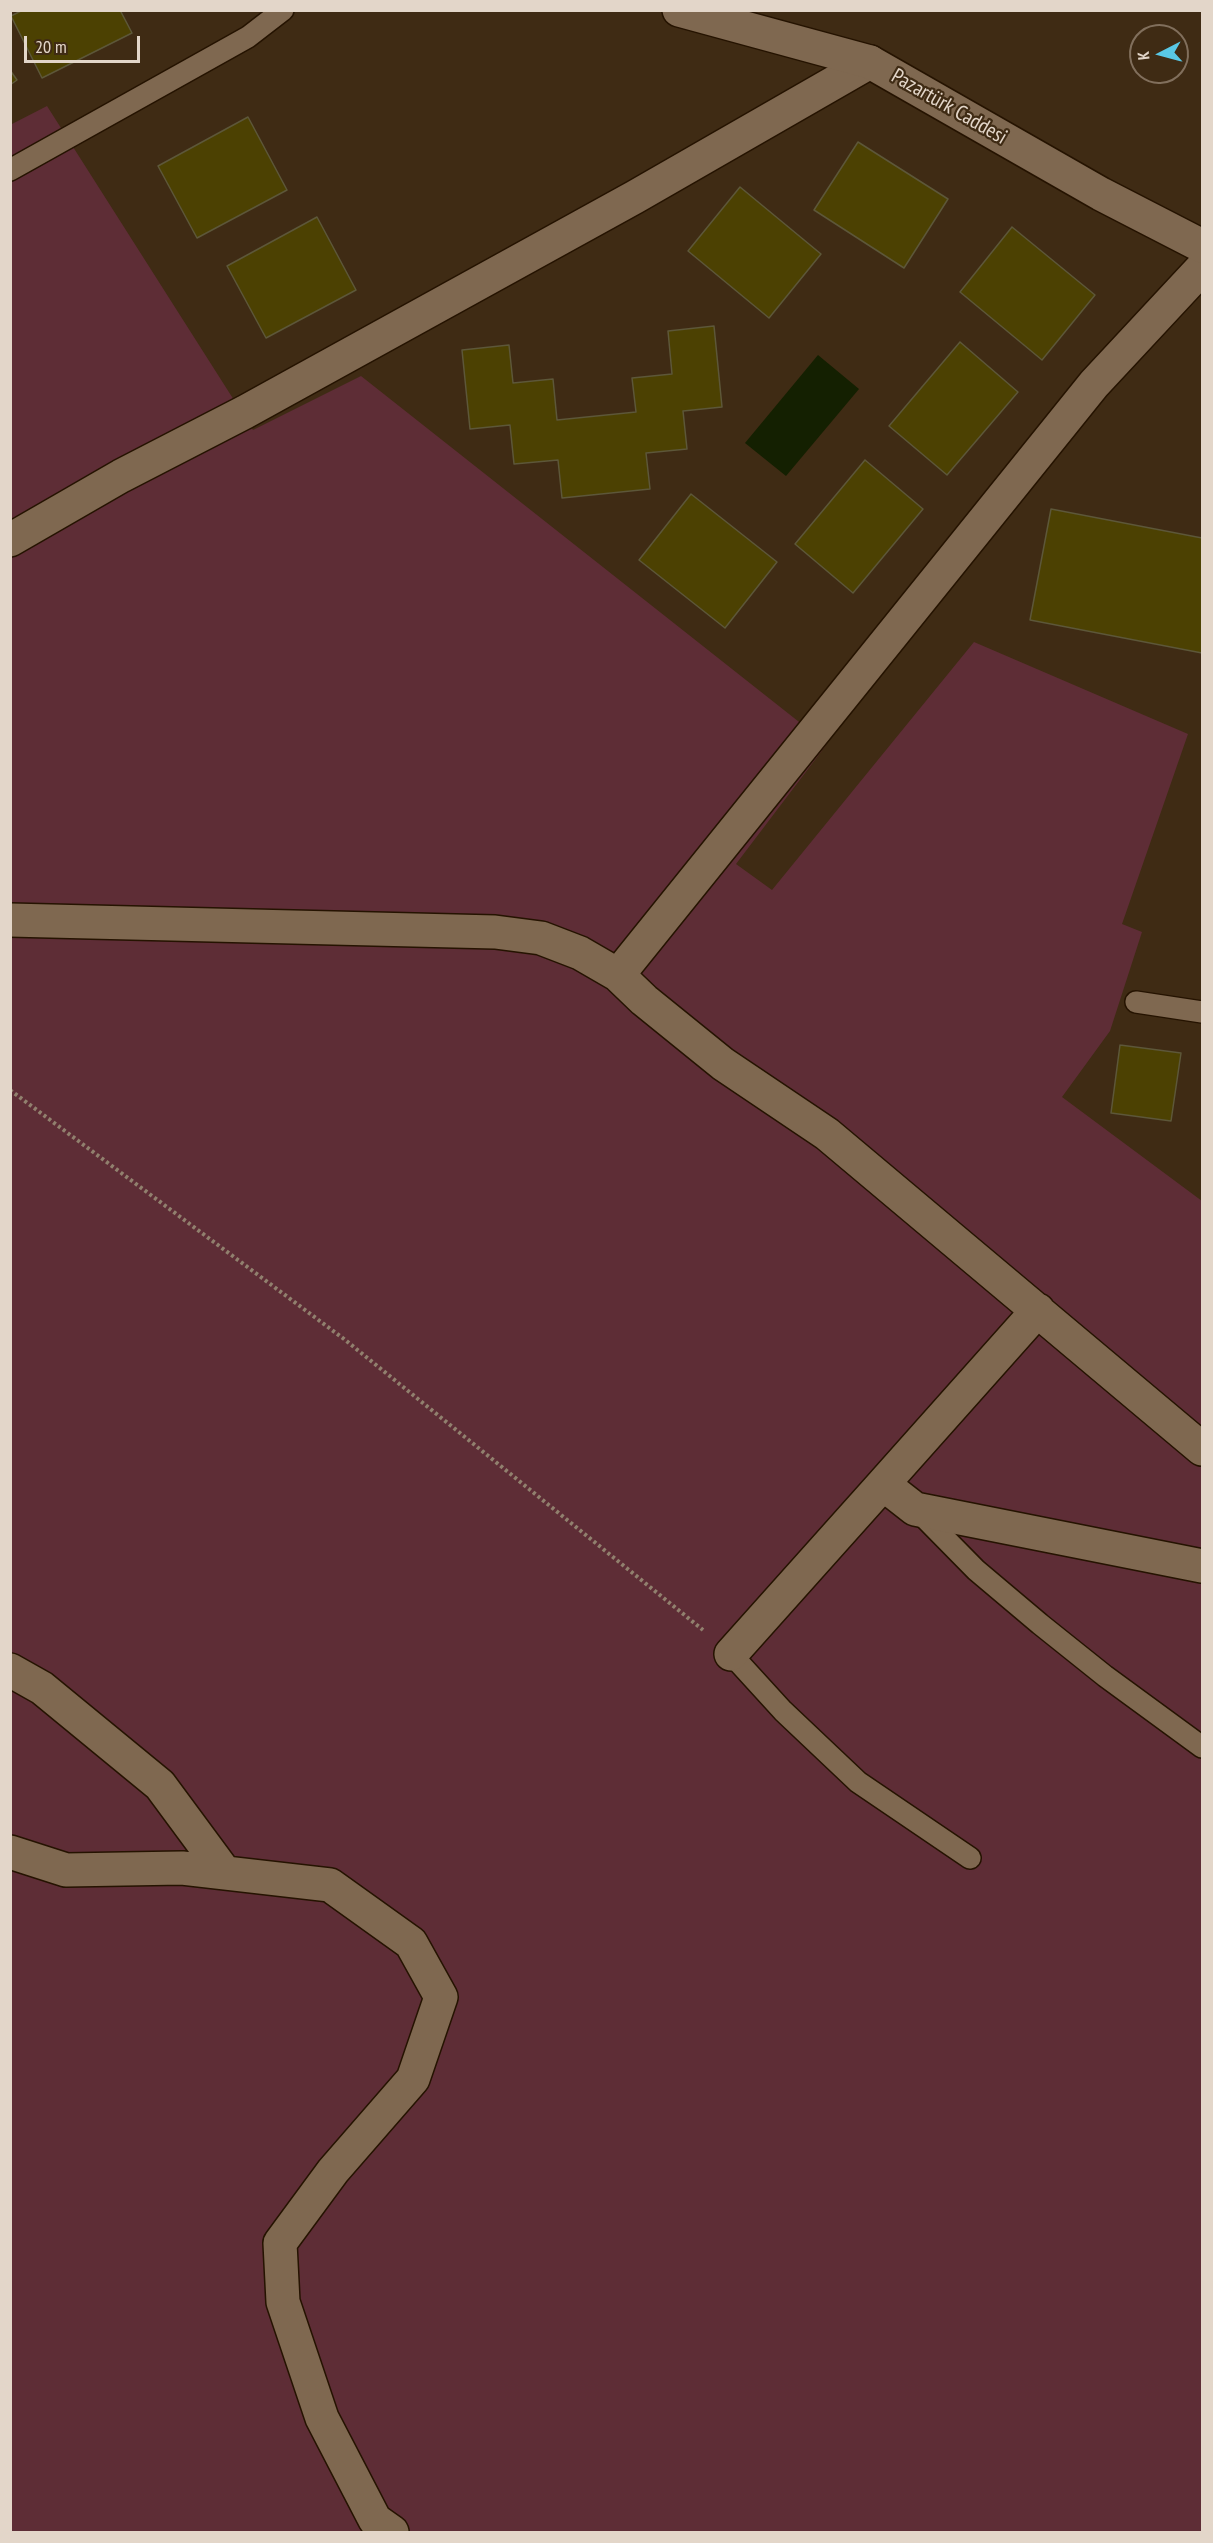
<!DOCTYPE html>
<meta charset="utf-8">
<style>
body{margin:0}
#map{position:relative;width:1213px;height:2543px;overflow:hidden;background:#3f2b14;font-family:"PT Sans Narrow",sans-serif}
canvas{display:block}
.frame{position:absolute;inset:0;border:12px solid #e3d6c9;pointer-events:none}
.north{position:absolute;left:1129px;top:24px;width:60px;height:60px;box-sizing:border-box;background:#3f2b14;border:2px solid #816f5c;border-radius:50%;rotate:264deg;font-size:16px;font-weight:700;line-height:24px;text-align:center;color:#e3d6c9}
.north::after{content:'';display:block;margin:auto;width:21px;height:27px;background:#59c8e5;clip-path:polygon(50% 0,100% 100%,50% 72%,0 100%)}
.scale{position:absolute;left:24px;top:36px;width:116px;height:27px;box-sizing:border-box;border:3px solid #e3d6c9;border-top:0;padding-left:8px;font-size:18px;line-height:21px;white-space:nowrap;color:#e3d6c9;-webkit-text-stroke:4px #3f2b14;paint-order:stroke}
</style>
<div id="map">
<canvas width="1213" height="2543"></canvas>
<div class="frame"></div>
<div class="north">K</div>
<div class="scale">20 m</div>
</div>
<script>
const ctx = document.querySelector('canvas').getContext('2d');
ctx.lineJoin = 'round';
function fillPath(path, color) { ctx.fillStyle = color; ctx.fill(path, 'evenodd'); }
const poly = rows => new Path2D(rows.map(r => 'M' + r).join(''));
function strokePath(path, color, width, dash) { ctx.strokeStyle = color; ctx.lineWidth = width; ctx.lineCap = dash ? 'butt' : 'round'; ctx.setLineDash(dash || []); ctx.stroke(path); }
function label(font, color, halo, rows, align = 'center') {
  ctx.font = font + ' "PT Sans Narrow",sans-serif'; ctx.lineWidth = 4.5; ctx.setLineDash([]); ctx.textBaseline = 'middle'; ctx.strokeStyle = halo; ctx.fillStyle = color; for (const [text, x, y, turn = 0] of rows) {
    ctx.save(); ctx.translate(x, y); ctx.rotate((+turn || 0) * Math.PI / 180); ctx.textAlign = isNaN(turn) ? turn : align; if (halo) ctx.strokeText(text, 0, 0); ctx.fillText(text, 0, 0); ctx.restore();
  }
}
fillPath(poly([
 [47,106,253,430,361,376,827,744,736,864,772,890,974,642,1188,734,1122,924,1142,932,1110,1031,1062,1097,1202,1201,1202,2532,11,2532,10,125]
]), '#5e2d36');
fillPath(poly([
 [818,355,859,389,786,476,745,443]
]), '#142001');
const building = poly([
 [23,10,120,10,132,33,42,78,11,16,23,10],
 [10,70,17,80,10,85,10,70],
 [248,117,287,190,197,238,158,166,248,117],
 [858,142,948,199,904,268,814,210,858,142],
 [740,187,821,254,769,318,688,251,740,187],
 [317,217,356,290,266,338,227,266,317,217],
 [1012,227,1095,295,1042,360,960,292,1012,227],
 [714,326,722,407,683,411,687,449,646,453,650,489,562,498,558,460,514,464,510,425,470,429,462,350,509,345,513,383,553,379,557,420,636,412,632,378,672,374,668,331,714,326],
 [960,342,1018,392,947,475,889,426,960,342],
 [865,460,923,509,853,593,795,544,865,460],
 [691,494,777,562,725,628,639,560,691,494],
 [1051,509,1202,538,1202,653,1030,620,1051,509],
 [1120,1045,1181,1053,1171,1121,1111,1113,1120,1045]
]);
fillPath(building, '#4c4102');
strokePath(building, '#5d5739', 1.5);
const service = poly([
 [10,170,248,37,283,10],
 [1136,1002,1202,1012],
 [916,1509,976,1570,1040,1624,1105,1676,1202,1747],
 [731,1654,783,1711,858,1782,970,1858]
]);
const minor = poly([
 [1202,268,1094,384,618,975,644,1000,723,1064,827,1134,1202,1449],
 [10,540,121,476,245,412,635,197,870,62],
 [10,920,495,932,541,938,580,953,618,975],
 [883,1484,1038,1310],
 [731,1654,883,1484,915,1509,1202,1566],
 [10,1670,42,1688,160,1785,225,1873],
 [10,1852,66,1870,182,1868,330,1885,411,1943,441,1997,413,2079,333,2171,280,2243,283,2302,322,2418,375,2520,392,2532]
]);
const tertiary = poly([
 [679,10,870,62,1101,194,1202,246]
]);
strokePath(service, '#251300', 24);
strokePath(minor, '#251300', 36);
strokePath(tertiary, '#251300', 36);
strokePath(poly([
 [10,1090,344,1339,703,1630]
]), '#91806e', 4, [3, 3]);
strokePath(service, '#7f6850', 21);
strokePath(minor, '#7f6850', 33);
strokePath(tertiary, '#7f6850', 33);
label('21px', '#e3d6c9', '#3f2b14', [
 ["Pazartürk Caddesi",949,107,30]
]);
</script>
